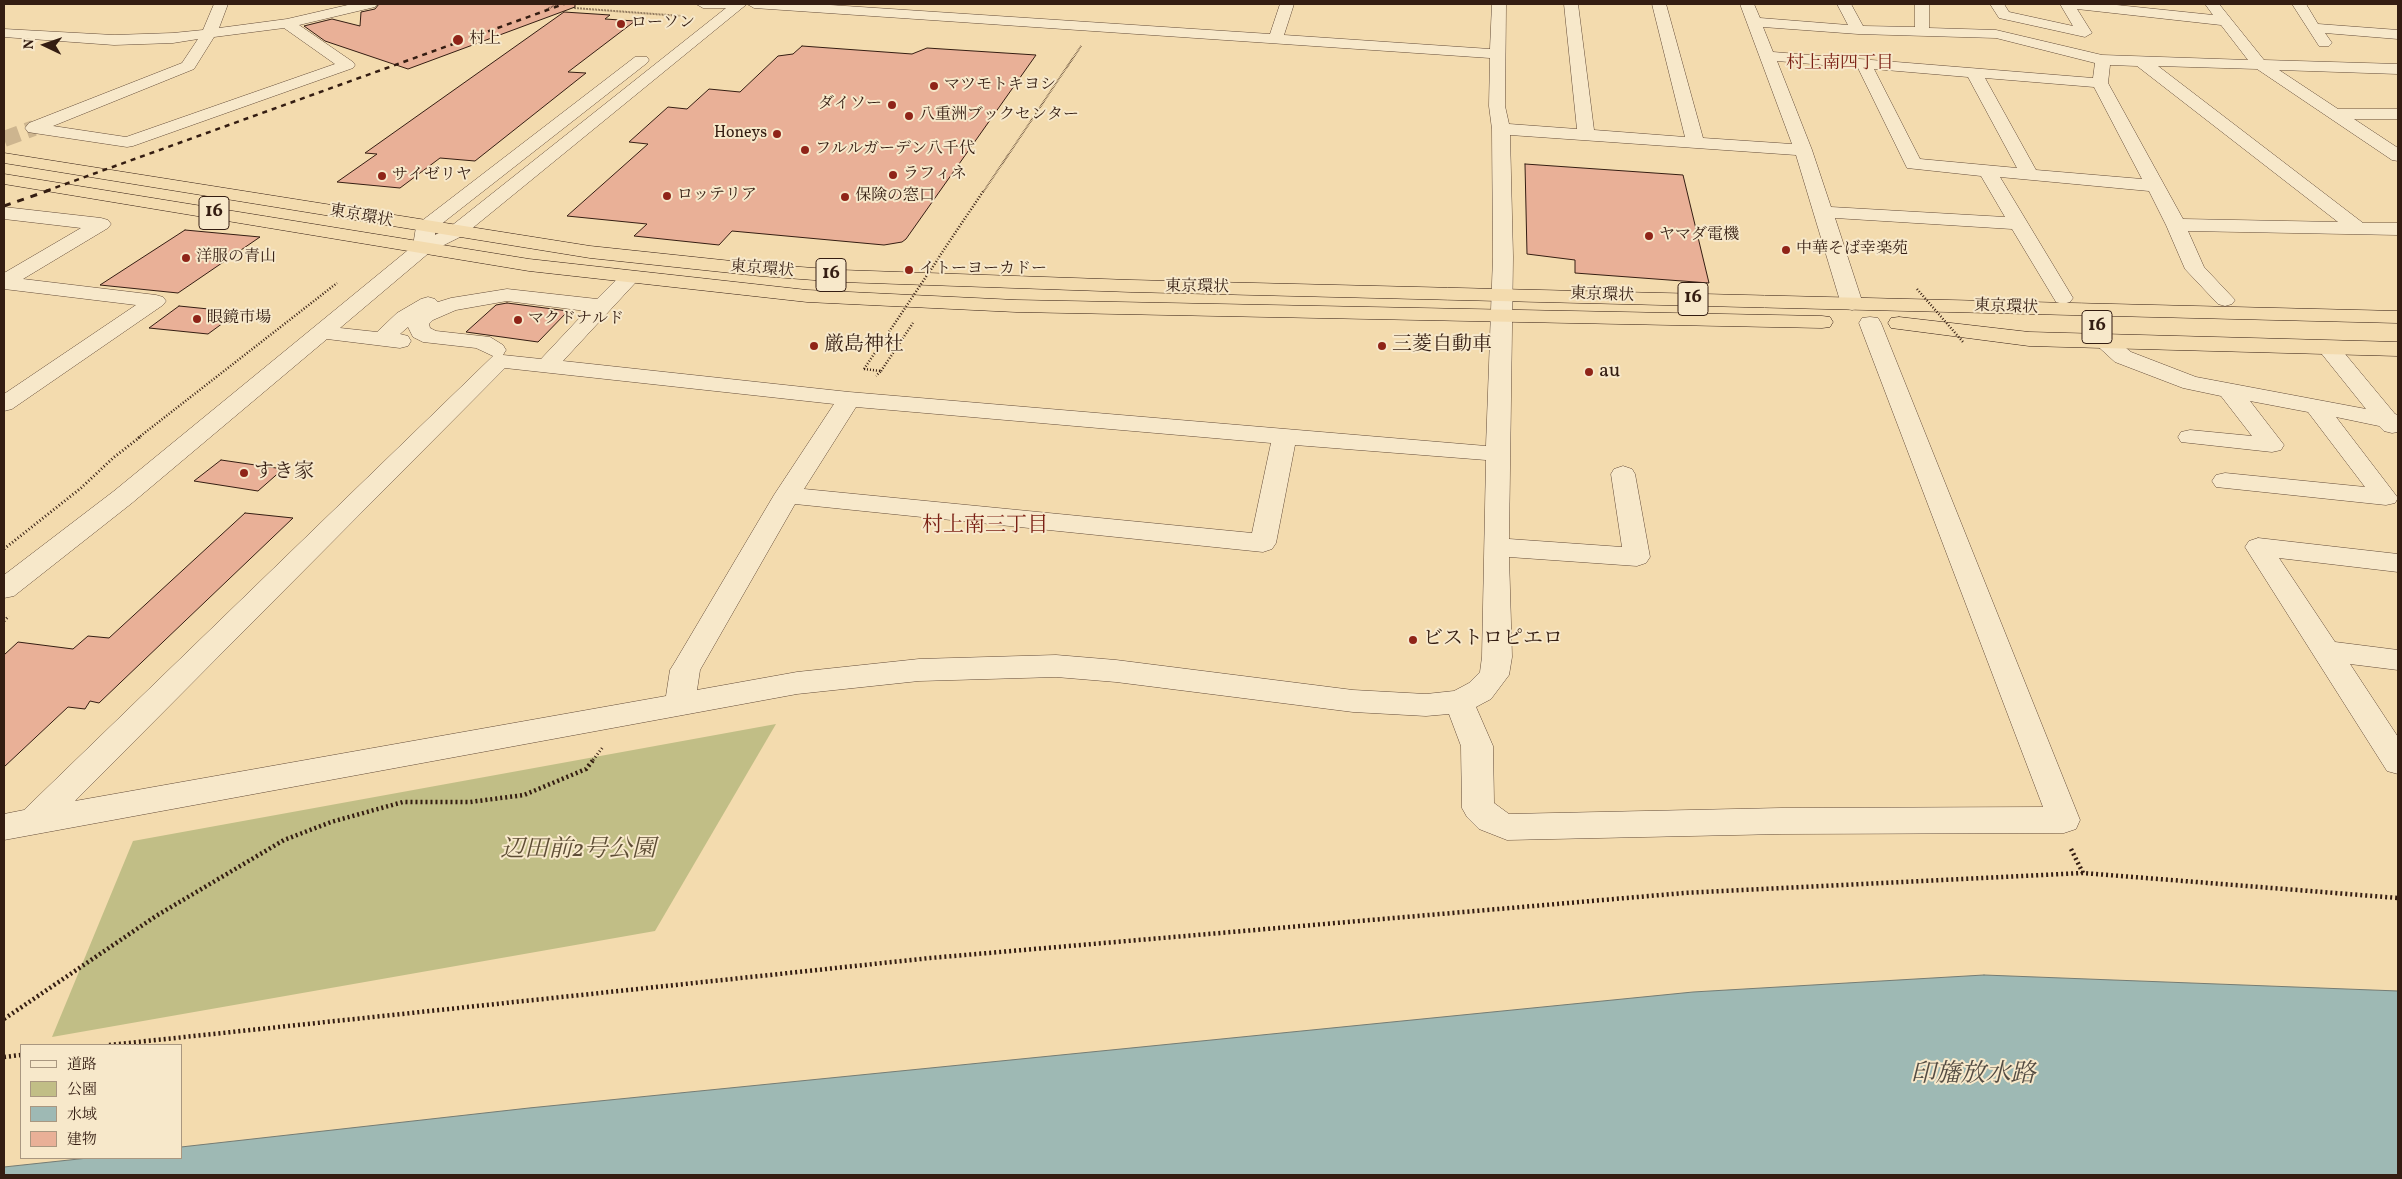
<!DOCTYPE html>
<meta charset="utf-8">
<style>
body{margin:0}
#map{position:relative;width:2402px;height:1179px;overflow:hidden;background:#f3dbae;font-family:Vollkorn,"Noto Serif JP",serif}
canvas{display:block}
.frame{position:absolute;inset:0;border:5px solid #341d12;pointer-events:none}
.legend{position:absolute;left:20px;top:1044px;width:162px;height:115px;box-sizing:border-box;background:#f7e8ca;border:1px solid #a99780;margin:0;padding:6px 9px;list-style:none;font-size:15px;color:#341d12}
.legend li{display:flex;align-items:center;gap:10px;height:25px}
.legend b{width:25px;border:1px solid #a99780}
.north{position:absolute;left:20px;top:20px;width:50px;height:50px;-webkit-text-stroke:4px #f7e8ca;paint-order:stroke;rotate:273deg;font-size:14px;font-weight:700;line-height:20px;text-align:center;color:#341d12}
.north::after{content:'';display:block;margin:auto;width:18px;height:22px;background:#341d12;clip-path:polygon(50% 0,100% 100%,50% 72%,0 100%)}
</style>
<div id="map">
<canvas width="2402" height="1179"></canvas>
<div class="frame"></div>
<ul class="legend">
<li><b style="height:6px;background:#f7e8ca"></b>道路</li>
<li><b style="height:14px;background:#c1be86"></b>公園</li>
<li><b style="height:14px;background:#9eb9b4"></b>水域</li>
<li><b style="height:14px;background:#e9b097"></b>建物</li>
</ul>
<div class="north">N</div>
</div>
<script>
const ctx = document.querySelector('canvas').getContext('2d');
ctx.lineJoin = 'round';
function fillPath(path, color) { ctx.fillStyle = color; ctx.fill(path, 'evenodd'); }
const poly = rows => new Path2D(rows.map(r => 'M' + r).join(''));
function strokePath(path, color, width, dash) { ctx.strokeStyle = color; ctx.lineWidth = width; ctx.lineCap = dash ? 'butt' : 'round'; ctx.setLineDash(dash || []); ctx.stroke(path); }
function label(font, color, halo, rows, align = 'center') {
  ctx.font = font + ' Vollkorn,"Noto Serif JP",serif'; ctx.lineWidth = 4; ctx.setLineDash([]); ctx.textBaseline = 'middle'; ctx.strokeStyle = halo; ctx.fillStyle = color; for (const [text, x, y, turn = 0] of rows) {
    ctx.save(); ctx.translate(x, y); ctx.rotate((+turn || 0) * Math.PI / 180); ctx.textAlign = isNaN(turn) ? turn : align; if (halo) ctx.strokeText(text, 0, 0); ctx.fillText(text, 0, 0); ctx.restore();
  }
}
fillPath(poly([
 [776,724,655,931,52,1037,133,841]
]), '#c1be86');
const water = poly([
 [1984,975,2398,991,2398,1175,4,1175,4,1167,88,1158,181,1158,181,1147,529,1108,1693,992,1984,975]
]);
fillPath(water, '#9eb9b4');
strokePath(water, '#747b73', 1);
const building = poly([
 [379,4,575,4,575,7,408,69,325,41,304,26,332,19,360,26,361,12,375,9,379,4],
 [564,12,610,15,605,19,635,21,568,72,586,73,475,161,440,158,400,188,337,182,377,154,365,153,564,12],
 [802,46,912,54,927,48,1036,55,906,239,902,242,884,245,732,231,719,245,634,236,647,224,567,216,648,144,629,142,668,107,687,109,709,89,740,92,778,56,793,54,802,46],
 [1525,164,1683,175,1709,283,1575,273,1575,260,1527,254,1525,164],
 [185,230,260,237,178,293,100,285,185,230],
 [507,303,568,311,538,342,466,332,496,305,507,303],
 [179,306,238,312,208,334,149,328,179,306],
 [221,460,283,469,258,491,194,481,221,460],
 [245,513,293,518,99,703,90,701,85,709,68,707,4,767,4,655,18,642,73,649,88,636,109,638,245,513]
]);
fillPath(building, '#e9b097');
strokePath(building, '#341d12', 1);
strokePath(poly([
 [4,139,34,128]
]), '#cdb58f', 16, [16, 8]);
const minor = poly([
 [214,4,228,4,219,28,287,19,352,4,377,4,375,7,299,25,353,62,355,65,353,68,133,146,127,147,34,133,28,132,25,128,29,123,182,63,198,39,173,43,114,45,4,37,4,29,114,35,173,33,203,30,214,4],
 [284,28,335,64,126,137,53,126,194,69,214,37,284,28],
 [696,4,815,4,1270,34,1280,4,1294,4,1284,35,1490,49,1492,4,1506,4,1505,106,1509,124,1577,129,1564,4,1578,4,1594,130,1685,137,1652,4,1666,4,1703,138,1792,144,1740,4,1754,4,1760,18,1848,25,1837,4,1851,4,1863,26,1915,27,1915,4,1929,4,1929,28,1996,30,2102,55,2248,60,2221,25,2077,9,2092,33,2085,37,1999,18,1990,4,2004,4,2009,12,2073,26,2060,4,2107,4,2213,15,2205,4,2219,4,2264,60,2398,64,2398,74,2279,70,2338,109,2398,109,2398,119,2354,119,2398,148,2398,161,2392,160,2257,69,2158,66,2363,223,2398,223,2398,235,2188,231,2204,267,2235,300,2232,304,2225,306,2218,304,2185,269,2166,225,2149,191,2000,177,2073,298,2070,302,2063,304,2056,302,2012,229,1835,218,1863,304,1859,308,1852,310,1845,308,1841,304,1796,155,1510,135,1513,257,1509,539,1622,547,1611,474,1614,469,1623,466,1632,469,1635,474,1650,557,1646,563,1637,566,1509,557,1512,657,1509,675,1491,699,1476,707,1493,746,1494,803,1509,814,1781,808,2043,807,1859,323,1862,318,1870,317,1878,318,1881,323,2080,820,2076,829,2064,833,1781,834,1507,840,1479,829,1467,817,1462,808,1461,746,1449,714,1426,716,1353,712,1116,682,1056,677,919,681,797,694,4,840,4,814,24,810,493,356,476,348,423,342,413,337,408,327,400,334,408,336,411,341,408,346,400,348,327,339,132,503,14,596,4,598,4,575,114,491,413,246,416,227,419,223,635,57,647,57,649,60,647,63,435,229,435,235,450,227,726,8,703,8,696,4],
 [747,4,754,8,1490,58,1489,106,1492,129,1493,257,1486,446,849,392,563,361,636,282,639,278,636,274,629,272,622,274,597,299,507,289,451,298,438,302,435,299,428,297,421,299,397,313,377,332,340,328,430,252,464,235,747,4],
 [1763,27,1858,34,1996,38,2095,63,2093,78,1773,52,1763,27],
 [1777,61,1858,68,1907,168,1981,176,2005,217,1831,207,1812,150,1777,61],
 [2110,65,2137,66,2338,222,2183,219,2108,83,2110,65],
 [1874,69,1968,77,2017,168,1920,159,1874,69],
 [1985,78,2094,87,2142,179,2036,170,1985,78],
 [507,301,586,311,541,359,503,355,506,350,503,345,490,337,436,331,430,328,429,324,433,320,456,310,507,301],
 [505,368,834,404,774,495,675,662,670,670,666,696,75,801,505,368],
 [856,407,1271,443,1252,533,804,489,856,407],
 [1295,445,1486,460,1482,657,1480,672,1469,683,1454,691,1426,694,1353,690,1116,660,1056,655,919,659,797,672,697,690,700,670,795,504,1263,552,1272,549,1276,543,1295,445],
 [2292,4,2306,4,2318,24,2398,30,2398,39,2325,33,2332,43,2329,46,2319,46,2292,4],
 [4,207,101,218,108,220,111,224,108,228,23,279,156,295,163,297,166,301,163,305,12,409,4,411,4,394,136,305,4,289,4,273,81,228,4,219,4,207],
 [2103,334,2111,336,2131,352,2196,377,2366,409,2317,348,2320,343,2328,341,2336,343,2395,414,2398,415,2398,432,2392,433,2384,431,2379,426,2336,417,2398,498,2395,503,2386,505,2216,487,2212,481,2216,475,2225,473,2365,487,2308,412,2250,401,2284,445,2281,450,2272,452,2181,442,2178,437,2181,432,2190,430,2252,436,2221,396,2183,388,2115,362,2092,341,2095,336,2103,334],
 [2258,538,2398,554,2398,572,2279,558,2335,642,2398,650,2398,670,2350,664,2398,737,2398,774,2387,771,2245,547,2249,541,2258,538]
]);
const highway = poly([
 [4,153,590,246,760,264,841,270,1131,280,2398,311,2398,323,1131,292,841,282,760,276,590,258,4,163,4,153],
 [4,174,529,259,807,290,1016,300,1822,316,1830,317,1833,322,1830,327,1822,328,1016,312,807,302,529,271,4,184,4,174],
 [1899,317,2029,332,2398,342,2398,356,2029,346,1891,328,1888,323,1891,318,1899,317]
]);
strokePath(minor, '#644c39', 1);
strokePath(highway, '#341d12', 1);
strokePath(poly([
 [574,8,681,16],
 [547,9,558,4],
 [984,191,1081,46]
]), '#341d12', 2, [0.5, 1]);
strokePath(poly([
 [939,257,984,190],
 [864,369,881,371,876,376],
 [881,371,913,323],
 [138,438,337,283]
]), '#341d12', 2.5, [1, 2]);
strokePath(poly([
 [4,549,81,488,113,458,140,437],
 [4,621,9,616],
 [593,760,603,747]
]), '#341d12', 3, [1, 2.5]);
strokePath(poly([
 [2071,849,2083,873],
 [4,1019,156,916,284,840,331,822,403,802,470,802,524,795,586,769,594,759],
 [109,1045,930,958,1684,893,2083,873,2398,898],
 [4,1057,21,1055]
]), '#341d12', 4.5, [2, 3]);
fillPath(minor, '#f7e8ca');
fillPath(highway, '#f3dbae');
strokePath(poly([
 [46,191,564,4]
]), '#341d12', 2.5, [5, 5]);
strokePath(poly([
 [4,206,50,190]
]), '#341d12', 3, [7, 7]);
strokePath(poly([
 [1917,289,1963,342],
 [864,369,938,259]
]), '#341d12', 2.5, [1, 2]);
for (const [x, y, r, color] of [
 [621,24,5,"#8f2418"],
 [458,40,6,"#8f2418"],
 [934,86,5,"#8f2418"],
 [892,105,5,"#8f2418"],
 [909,116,5,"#8f2418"],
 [777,134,5,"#8f2418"],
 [805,150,5,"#8f2418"],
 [893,175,5,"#8f2418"],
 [382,176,5,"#8f2418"],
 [667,196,5,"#8f2418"],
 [845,197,5,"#8f2418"],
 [1649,236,5,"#8f2418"],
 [1786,250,5,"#8f2418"],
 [186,258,5,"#8f2418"],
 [909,270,5,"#8f2418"],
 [197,319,5,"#8f2418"],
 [518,320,5,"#8f2418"],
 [814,346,5,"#8f2418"],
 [1382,346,5,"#8f2418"],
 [1589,372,5,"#8f2418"],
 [244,473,5,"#8f2418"],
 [1413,640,5,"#8f2418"]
]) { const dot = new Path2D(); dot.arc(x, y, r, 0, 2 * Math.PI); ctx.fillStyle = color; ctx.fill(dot); strokePath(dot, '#f7e8ca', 2); }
label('16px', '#341d12', '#f7e8ca', [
 ["ローソン",631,24],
 ["村上",469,40],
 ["マツモトキヨシ",944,86],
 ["ダイソー",882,105,"right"],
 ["八重洲ブックセンター",919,116],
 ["Honeys",767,134,"right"],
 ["フルルガーデン八千代",815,150],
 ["ラフィネ",903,175],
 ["サイゼリヤ",392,176],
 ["ロッテリア",677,196],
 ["保険の窓口",855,197],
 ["ヤマダ電機",1659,236],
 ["中華そば幸楽苑",1796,250],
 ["洋服の青山",196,258],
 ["イトーヨーカドー",919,270],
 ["眼鏡市場",207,319],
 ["マクドナルド",528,320]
], 'left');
label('16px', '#341d12', '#f7e8ca', [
 ["東京環状",361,217,10],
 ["東京環状",762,270,5],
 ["東京環状",1197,288,1],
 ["東京環状",1602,296,2],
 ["東京環状",2006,308,2]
]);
label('18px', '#7a1f14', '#f7e8ca', [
 ["村上南四丁目",1840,65]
]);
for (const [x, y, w] of [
 [214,213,30],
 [831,275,30],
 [1693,299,30],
 [2097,327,30]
]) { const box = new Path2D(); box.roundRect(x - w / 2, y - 16.5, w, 33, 4); ctx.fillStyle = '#f7e8ca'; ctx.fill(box); strokePath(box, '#341d12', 1); }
label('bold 19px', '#341d12', null, [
 ["16",214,213],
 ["16",831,275],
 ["16",1693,299],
 ["16",2097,327]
]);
label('20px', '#341d12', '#f7e8ca', [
 ["厳島神社",824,346],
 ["三菱自動車",1392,346],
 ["au",1599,372],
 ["すき家",254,473],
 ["ビストロピエロ",1423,640]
], 'left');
label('21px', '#7a1f14', '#f7e8ca', [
 ["村上南三丁目",985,527]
]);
label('italic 24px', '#5e4d35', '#f7e8ca', [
 ["辺田前2号公園",578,852]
]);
label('italic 25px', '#544c43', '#f7e8ca', [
 ["印旛放水路",1973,1076]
]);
</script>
